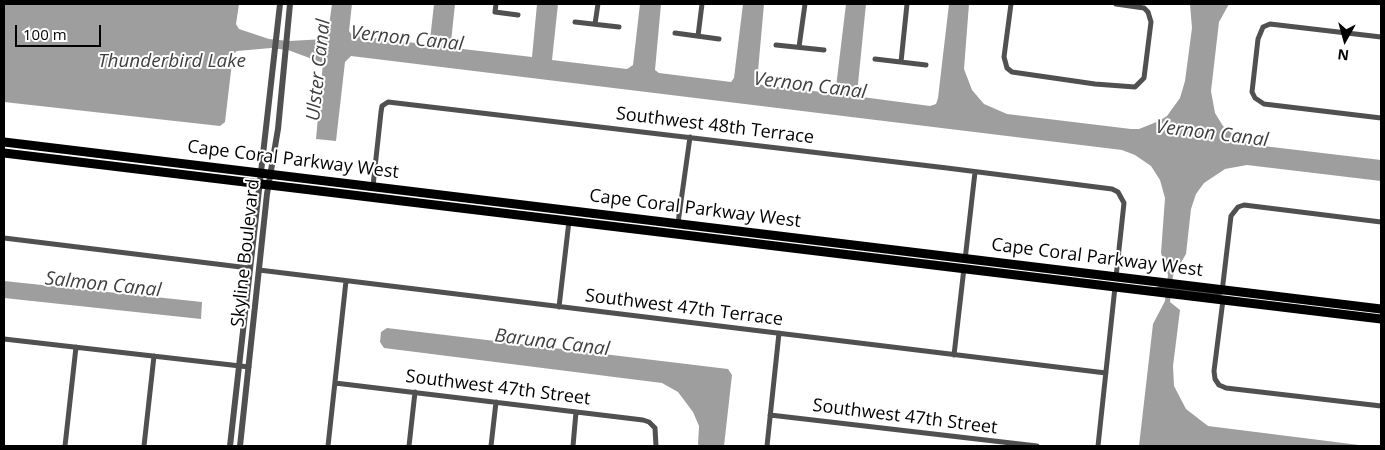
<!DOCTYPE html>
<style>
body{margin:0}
#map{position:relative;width:1385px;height:450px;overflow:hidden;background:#fff;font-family:"Open Sans",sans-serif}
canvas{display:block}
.frame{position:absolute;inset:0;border:5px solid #000;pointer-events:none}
.north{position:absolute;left:1320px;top:15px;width:50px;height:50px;-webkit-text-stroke:4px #fff;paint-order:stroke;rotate:187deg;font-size:14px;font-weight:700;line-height:20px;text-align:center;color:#000}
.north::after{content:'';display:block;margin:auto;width:18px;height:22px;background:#000;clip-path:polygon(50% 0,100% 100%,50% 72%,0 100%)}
.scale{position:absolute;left:15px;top:25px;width:86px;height:22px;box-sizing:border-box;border:2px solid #000;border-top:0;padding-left:6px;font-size:15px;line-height:18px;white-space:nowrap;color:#000;-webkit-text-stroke:4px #fff;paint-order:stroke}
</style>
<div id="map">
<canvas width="1385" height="450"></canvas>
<div class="frame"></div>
<div class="north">N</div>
<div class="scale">100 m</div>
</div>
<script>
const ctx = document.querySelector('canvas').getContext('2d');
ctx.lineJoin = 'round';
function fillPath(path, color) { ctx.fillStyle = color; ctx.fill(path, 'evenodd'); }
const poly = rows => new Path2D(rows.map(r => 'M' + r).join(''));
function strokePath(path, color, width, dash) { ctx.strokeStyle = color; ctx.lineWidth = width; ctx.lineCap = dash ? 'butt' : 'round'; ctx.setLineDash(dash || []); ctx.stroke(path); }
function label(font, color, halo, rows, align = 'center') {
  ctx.font = font + ' "Open Sans",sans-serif'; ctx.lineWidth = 4; ctx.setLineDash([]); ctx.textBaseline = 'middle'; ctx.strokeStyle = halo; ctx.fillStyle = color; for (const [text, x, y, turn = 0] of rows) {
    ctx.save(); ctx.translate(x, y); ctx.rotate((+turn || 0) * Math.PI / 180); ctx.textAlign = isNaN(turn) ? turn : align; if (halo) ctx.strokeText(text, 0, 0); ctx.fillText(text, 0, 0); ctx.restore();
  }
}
fillPath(poly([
 [4,4,239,4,236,24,239,29,269,39,289,41,325,39,328,33,332,4,352,4,349,31,352,35,423,44,430,40,434,4,455,4,451,42,454,48,532,57,537,4,558,4,552,60,627,69,633,65,640,4,661,4,655,70,659,73,731,82,734,78,743,4,764,4,757,82,762,85,830,93,834,92,836,87,846,4,866,4,857,94,862,97,930,106,936,104,938,98,949,4,969,4,964,69,972,90,984,104,1007,114,1131,129,1139,129,1159,121,1167,116,1180,98,1185,81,1192,28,1190,4,1229,4,1219,22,1211,91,1215,113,1223,126,1236,137,1255,145,1381,160,1381,181,1247,165,1225,169,1204,183,1196,194,1191,209,1186,254,1173,276,1170,302,1180,310,1173,366,1174,386,1186,409,1208,426,1367,446,1139,446,1153,324,1165,301,1168,275,1161,253,1165,198,1160,180,1151,166,1135,155,1122,150,351,56,345,62,336,141,316,139,323,63,288,50,271,48,237,51,233,54,225,122,220,126,4,102],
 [4,281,202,302,201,319,4,298],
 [387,328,728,369,732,375,724,446,698,446,699,426,693,412,678,392,662,383,384,348,380,342,381,332]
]), '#9e9e9e');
strokePath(poly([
 [496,4,495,12,518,15],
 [1011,4,1004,57,1007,68,1012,72,1095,84,1135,87,1144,78,1151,22,1148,12,1144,8,1116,4],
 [575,22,619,27],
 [595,24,598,4],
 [675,33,719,39],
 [698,36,702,4],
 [1381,37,1270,24,1263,27,1258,39,1252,92,1255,98,1264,104,1381,118],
 [776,45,824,50],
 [799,47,805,4],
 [875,59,926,65],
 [901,62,907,4],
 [373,186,381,112,382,106,388,102,947,168,1112,189,1118,192,1124,203,1116,277],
 [678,223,690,137],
 [4,238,249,268],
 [965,260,975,172],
 [259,270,1106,373],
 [1156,290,1163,288,1212,294,1222,292,1231,216,1238,207,1244,205,1381,222],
 [1223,300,1214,371,1215,379,1219,385,1226,388,1381,406],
 [559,307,569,221],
 [4,339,249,367],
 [954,355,964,268],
 [335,383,643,420,649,422,655,428,656,446],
 [770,415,1037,446],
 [65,446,76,347],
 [144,446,154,356],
 [328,446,346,281],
 [409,446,415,392],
 [491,446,496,402],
 [573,446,576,412],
 [767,446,779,333],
 [1098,446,1115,287]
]), '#505050', 5);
strokePath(poly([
 [230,446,280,4],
 [240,446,267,194,278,129,290,4]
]), '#505050', 6);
strokePath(poly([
 [4,142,1381,309],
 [4,153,1381,319]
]), '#000', 9);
label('18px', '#000', '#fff', [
 ["Southwest 48th Terrace",715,126,7],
 ["Cape Coral Parkway West",293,160,7],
 ["Cape Coral Parkway West",695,209,7],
 ["Skyline Boulevard",246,253,-84],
 ["Cape Coral Parkway West",1097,258,7],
 ["Southwest 47th Terrace",684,308,7],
 ["Southwest 47th Street",498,388,7],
 ["Southwest 47th Street",905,417,7]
]);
label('italic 19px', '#3f3f3f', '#fff', [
 ["Vernon Canal",407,39,6],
 ["Thunderbird Lake",172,62],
 ["Ulster Canal",319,70,-84],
 ["Vernon Canal",810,86,7],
 ["Vernon Canal",1212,134,7],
 ["Salmon Canal",103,285,6],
 ["Baruna Canal",552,343,7]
]);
</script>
